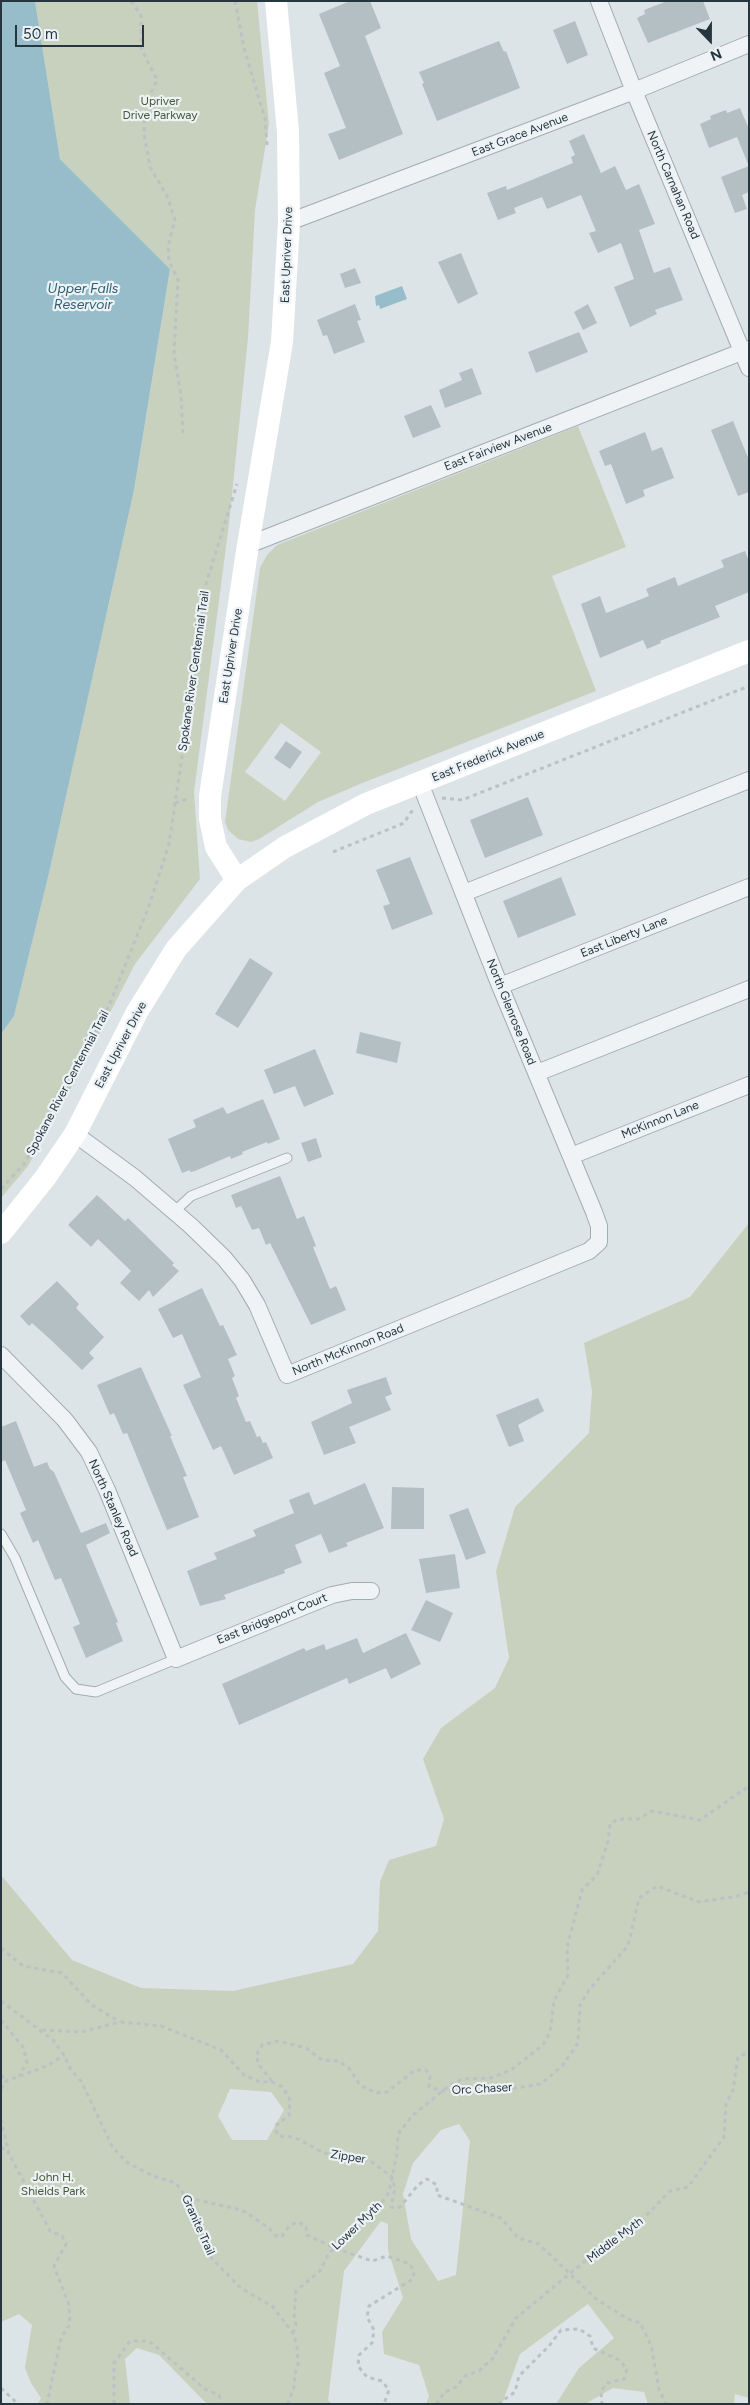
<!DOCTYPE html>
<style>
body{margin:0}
#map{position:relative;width:750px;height:2405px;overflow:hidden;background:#dde4e7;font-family:Figtree,sans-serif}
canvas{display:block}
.frame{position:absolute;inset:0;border:2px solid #26363e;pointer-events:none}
.north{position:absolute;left:685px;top:15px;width:50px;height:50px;-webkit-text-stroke:4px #ecf2f5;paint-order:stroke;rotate:158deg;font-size:14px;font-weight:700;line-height:20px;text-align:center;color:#26363e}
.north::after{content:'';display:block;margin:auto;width:18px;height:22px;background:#26363e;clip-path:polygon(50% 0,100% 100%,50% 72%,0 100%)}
.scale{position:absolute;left:15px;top:25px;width:129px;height:22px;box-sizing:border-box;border:2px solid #26363e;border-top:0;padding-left:6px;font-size:15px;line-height:18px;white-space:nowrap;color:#26363e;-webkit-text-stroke:4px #ecf2f5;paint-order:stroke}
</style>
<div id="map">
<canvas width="750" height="2405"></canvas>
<div class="frame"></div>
<div class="north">N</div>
<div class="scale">50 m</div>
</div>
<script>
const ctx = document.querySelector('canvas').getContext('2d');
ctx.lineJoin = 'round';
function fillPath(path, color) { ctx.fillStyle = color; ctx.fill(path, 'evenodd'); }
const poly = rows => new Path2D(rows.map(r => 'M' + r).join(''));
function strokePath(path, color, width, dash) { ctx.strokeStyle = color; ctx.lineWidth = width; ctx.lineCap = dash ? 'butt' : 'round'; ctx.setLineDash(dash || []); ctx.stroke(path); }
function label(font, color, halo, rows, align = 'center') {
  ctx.font = font + ' Figtree,sans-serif'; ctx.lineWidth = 4.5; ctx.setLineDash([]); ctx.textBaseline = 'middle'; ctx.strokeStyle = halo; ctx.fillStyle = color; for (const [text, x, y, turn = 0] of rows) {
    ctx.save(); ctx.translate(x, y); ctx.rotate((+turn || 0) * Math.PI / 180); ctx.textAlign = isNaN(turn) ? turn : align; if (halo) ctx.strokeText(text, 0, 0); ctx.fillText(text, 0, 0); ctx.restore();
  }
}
fillPath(poly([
 [35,1,257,1,269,124,255,210,248,338,229,524,194,792,200,879,135,964,76,1079,28,1166,1,1198,1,1034,14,1016,49,873,134,490,170,269,60,159],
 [578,426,626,547,552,576,596,691,360,784,318,802,259,839,251,842,238,839,228,830,225,822,260,568,267,555,277,545],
 [281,723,321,752,285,801,245,772],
 [749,1223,749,2398,735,2394,734,2404,648,2404,644,2392,613,2388,585,2404,556,2404,579,2368,614,2338,588,2304,520,2354,502,2404,426,2404,429,2396,419,2365,384,2354,382,2332,403,2298,388,2250,388,2224,381,2221,344,2271,328,2400,332,2404,207,2404,159,2355,137,2348,125,2359,130,2404,38,2404,41,2398,31,2383,25,2368,32,2325,19,2314,1,2322,1,1875,72,1960,141,1988,233,1991,353,1964,378,1931,380,1882,389,1860,436,1846,444,1819,423,1759,441,1728,495,1688,509,1658,496,1571,515,1507,589,1433,592,1391,584,1343,690,1297],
 [230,2089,271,2092,284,2110,267,2140,232,2140,218,2116],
 [459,2124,470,2141,456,2275,438,2281,411,2239,403,2194,413,2163,441,2130]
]), '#c8d1be');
fillPath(poly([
 [1,1,35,1,60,159,170,269,134,490,49,873,14,1016,1,1034],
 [402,286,407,299,380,309,379,305,376,306,375,296]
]), '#96bdc9');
fillPath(poly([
 [350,1,370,1,381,28,365,36,403,134,339,160,328,134,346,128,324,73,340,66,319,14],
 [667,1,703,1,710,19,648,43,637,18,645,14,644,10],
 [575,21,588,55,567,64,553,30],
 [499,41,504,52,506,51,520,88,437,121,422,84,424,83,419,72],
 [740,108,749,129,748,164,737,137,709,148,700,124,711,119,710,116,726,110,727,113],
 [584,134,601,173,615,166,626,190,639,184,655,224,639,230,654,273,670,267,683,300,655,310,657,314,630,327,614,287,634,279,621,243,598,253,589,233,596,231,581,195,547,209,542,197,514,208,516,213,498,220,487,193,506,186,507,190,573,163,571,157,575,155,569,141],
 [749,166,749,192,742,195,747,209,735,213,721,177],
 [461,253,478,294,458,304,438,262],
 [355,268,361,283,345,288,340,274],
 [355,304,361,320,357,321,365,342,334,354,327,335,323,336,317,320],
 [588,304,597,323,583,330,574,312],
 [579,332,588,352,536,373,528,352],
 [472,368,482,394,445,408,439,390,462,380,459,373],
 [431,405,441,427,413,438,404,416],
 [733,421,749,460,749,492,738,496,711,430],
 [645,432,652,451,662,447,674,478,643,490,645,496,626,504,611,464,605,466,599,451],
 [745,551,749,561,749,592,715,606,720,617,660,641,661,643,647,649,643,640,600,658,581,604,600,596,606,613,649,596,646,589,675,577,678,586,724,567,721,560],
 [286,741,302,752,290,769,274,758],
 [528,797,543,835,485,858,470,820],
 [410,857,433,914,392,930,383,906,390,904,376,870],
 [561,877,576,915,518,938,503,901],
 [250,958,273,973,238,1028,215,1014],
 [360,1032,401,1042,397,1063,356,1053],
 [315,1049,334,1094,304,1107,295,1086,274,1094,264,1070],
 [263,1099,280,1139,268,1144,267,1142,242,1152,243,1154,231,1159,230,1156,195,1171,190,1172,190,1170,182,1173,168,1139,196,1127,193,1120,223,1107,227,1114],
 [316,1138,322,1157,308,1162,301,1143],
 [280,1176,297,1219,304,1216,316,1246,313,1247,330,1289,336,1286,346,1310,311,1325,270,1243,266,1245,259,1228,252,1230,241,1206,236,1208,231,1195],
 [97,1195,125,1221,128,1218,174,1263,172,1265,179,1271,153,1297,149,1290,139,1301,120,1283,131,1271,98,1239,91,1247,68,1225],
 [57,1281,79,1304,76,1308,104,1337,89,1353,94,1358,82,1370,52,1341,32,1323,29,1326,20,1316],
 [202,1288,220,1326,223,1325,237,1355,228,1359,235,1376,232,1378,239,1396,236,1398,246,1422,250,1421,257,1437,260,1436,263,1443,266,1442,273,1458,234,1475,221,1446,213,1450,183,1385,201,1377,182,1334,173,1338,158,1309],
 [141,1367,172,1436,170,1436,187,1476,183,1477,199,1517,167,1530,127,1433,123,1434,114,1413,110,1415,97,1385],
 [386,1377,392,1394,385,1397,391,1410,349,1427,356,1443,324,1455,311,1422,352,1403,347,1390],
 [538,1398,544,1411,518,1425,524,1441,509,1447,496,1415],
 [16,1421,34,1467,47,1462,50,1469,54,1472,81,1533,106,1523,110,1533,86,1545,118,1622,116,1623,123,1641,86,1658,73,1627,80,1624,61,1578,55,1580,38,1540,33,1543,20,1513,26,1510,5,1460,1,1462,1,1427],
 [365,1483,384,1528,346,1543,348,1546,329,1553,321,1534,295,1545,302,1563,284,1570,285,1573,224,1595,226,1599,200,1606,187,1571,217,1559,214,1553,256,1536,253,1530,294,1513,289,1500,309,1492,314,1505],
 [392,1487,424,1488,424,1529,391,1529],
 [468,1508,486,1553,466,1560,449,1515],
 [455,1554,460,1588,426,1593,419,1559],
 [426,1600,453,1613,440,1642,411,1630],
 [406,1633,421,1664,391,1679,386,1668,349,1684,347,1678,239,1725,222,1684,304,1648,306,1651,324,1644,326,1650,357,1638,363,1653]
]), '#b4bfc4');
const lane = poly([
 [174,1212,191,1196,287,1158],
 [1,1534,15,1558,65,1677,76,1689,96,1692,176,1659]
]);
const street = poly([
 [599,1,634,91,749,368],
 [289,222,634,91,749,44],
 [248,545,749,349],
 [464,893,749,780],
 [500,986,749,887],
 [537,1073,749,989],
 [75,1134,135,1178,191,1226,224,1258,242,1280,257,1305,287,1375,589,1251,599,1242,599,1226,594,1212,500,986,420,783],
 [571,1156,749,1085],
 [1,1355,65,1420,89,1452,107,1490,176,1659,332,1595,352,1591,371,1591]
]);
strokePath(lane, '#a2acb1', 11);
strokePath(street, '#a2acb1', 18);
strokePath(poly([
 [131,1,141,15,141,48,157,80,145,105,144,134,150,167,167,196,175,220,168,246,169,261,178,280,174,353,181,396,183,435],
 [235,1,244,48,265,119,267,145],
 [442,798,462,800,749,686],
 [175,803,187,799],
 [333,852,404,823,411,812,416,810],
 [1,1189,24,1164,71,1083,110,1003,149,906,169,844,190,703,196,640,206,584,237,484],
 [1,1948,23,1966,62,1973,92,2005,120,2022],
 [1,2001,53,2040,64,2055,71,2070,81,2081,113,2148,128,2163,153,2176,176,2183,192,2206,212,2259,242,2289,272,2306,293,2333,297,2346,298,2364,295,2375,294,2387,288,2404],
 [1,2020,23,2047,27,2062,19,2076],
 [42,2030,81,2032,120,2022,161,2026,221,2050,244,2075,260,2082,272,2082,283,2087,290,2100,289,2116,277,2124,276,2131,279,2136,294,2137,324,2153,368,2159,392,2177,395,2189,391,2207,395,2208,400,2207,418,2185,427,2179,437,2185,437,2195,501,2218,518,2238,539,2244,596,2299,628,2319,640,2323,651,2345,659,2389,666,2404],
 [1,2075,6,2081],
 [272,2081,259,2065,256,2055,262,2045,278,2041,306,2048,322,2060,339,2061,349,2068,360,2085,376,2093,387,2092,415,2070,426,2070,430,2076,429,2087,443,2091,496,2091,541,2084,563,2065,578,2043,580,2005,589,1990,628,1946,639,1898,657,1886,699,1902,738,1896,749,1892],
 [1,2089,6,2081,47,2066,64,2055],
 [1,2119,9,2154,50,2231,62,2236,66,2244,54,2266,69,2305,70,2324,61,2338,47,2404],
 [1,2147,8,2153],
 [188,2198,242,2210,269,2228,276,2236,282,2236,290,2225,298,2222,306,2226,307,2235,335,2248,372,2261,387,2256,410,2264,414,2272,413,2279,369,2306,367,2317,374,2330,372,2343,359,2355,358,2366,367,2377,382,2381,389,2390,384,2404],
 [293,2333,296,2324,294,2315,296,2291,320,2271,329,2253,358,2228,366,2217,377,2210,389,2192,397,2154,398,2134,412,2116,450,2085,463,2079,490,2078,511,2070,543,2045,550,2032,554,2001,568,1975,567,1947,582,1890,597,1875,608,1842,610,1824,618,1819,638,1819,652,1811,700,1820,749,1786],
 [1,2388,18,2404],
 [114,2404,114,2363,130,2341,149,2341,205,2389,219,2395,222,2404],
 [436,2404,445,2392,456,2387,465,2376,479,2371,493,2358,516,2318,619,2233,639,2223,670,2191,688,2187,724,2137,726,2104,733,2090,738,2057,749,2052],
 [498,2404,515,2392,519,2376,549,2346,561,2330,579,2329,590,2336,593,2348,619,2360,627,2369,624,2379,607,2383,601,2391,602,2404]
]), '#bbc2c5', 3, [4, 4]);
strokePath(lane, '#eff3f5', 9);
strokePath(street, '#eff3f5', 16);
strokePath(poly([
 [237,880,216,847,210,819,210,796,248,545,282,342,289,222,288,132,276,1],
 [1,1233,45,1178,75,1134,137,1012,176,949,237,880,285,847,366,804,749,651]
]), '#fff', 22);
label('12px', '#465a33', '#ecf2f5', [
 ["Upriver",160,101],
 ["Drive Parkway",160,115],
 ["John H.",53,2177],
 ["Shields Park",53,2191]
]);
label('12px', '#26363e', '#ecf2f5', [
 ["East Grace Avenue",520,135,-21],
 ["North Carnahan Road",673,185,67],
 ["East Upriver Drive",287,255,-88],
 ["East Fairview Avenue",498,447,-21],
 ["East Upriver Drive",231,656,-81],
 ["Spokane River Centennial Trail",194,671,-82],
 ["East Frederick Avenue",488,756,-22],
 ["East Liberty Lane",624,937,-22],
 ["North Glenrose Road",511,1012,68],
 ["East Upriver Drive",121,1045,-62],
 ["Spokane River Centennial Trail",68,1083,-62],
 ["McKinnon Lane",660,1120,-22],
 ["North McKinnon Road",348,1350,-22],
 ["North Stanley Road",113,1508,66],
 ["East Bridgeport Court",272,1619,-22],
 ["Orc Chaser",482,2089,-3],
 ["Zipper",348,2157,9],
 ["Granite Trail",198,2225,66],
 ["Lower Myth",357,2226,-44],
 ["Middle Myth",615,2240,-37]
]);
label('italic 14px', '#2f6173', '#ecf2f5', [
 ["Upper Falls",83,289],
 ["Reservoir",83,305]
]);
</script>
